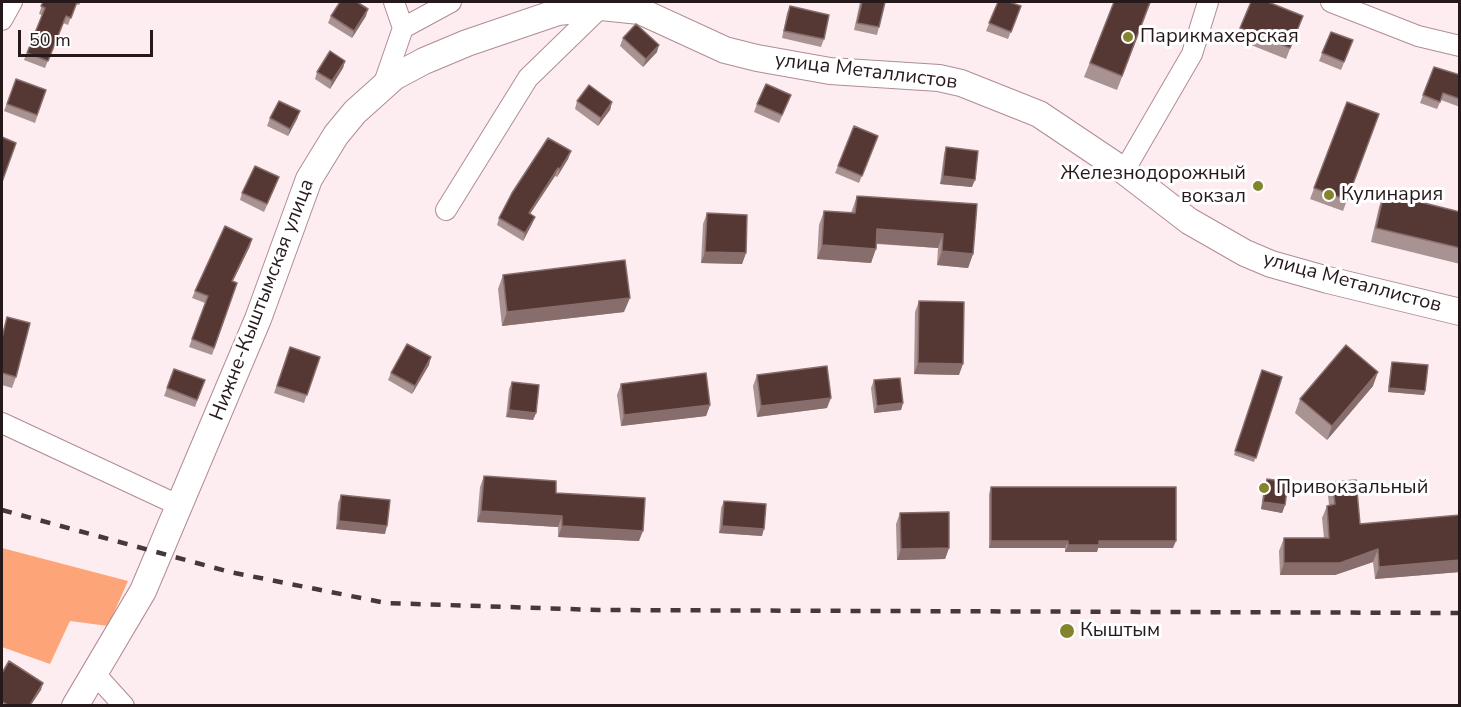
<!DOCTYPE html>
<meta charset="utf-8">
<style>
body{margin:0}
#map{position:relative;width:1461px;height:707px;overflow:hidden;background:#fdedf0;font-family:"Nunito Sans",sans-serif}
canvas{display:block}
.frame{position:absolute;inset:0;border:3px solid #26191b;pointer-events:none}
.scale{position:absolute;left:18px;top:30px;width:135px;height:27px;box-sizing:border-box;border:3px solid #26191b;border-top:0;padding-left:8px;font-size:18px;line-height:21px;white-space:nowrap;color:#26191b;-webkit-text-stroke:4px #fff;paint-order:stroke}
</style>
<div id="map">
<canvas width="1461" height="707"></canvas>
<div class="frame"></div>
<div class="scale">50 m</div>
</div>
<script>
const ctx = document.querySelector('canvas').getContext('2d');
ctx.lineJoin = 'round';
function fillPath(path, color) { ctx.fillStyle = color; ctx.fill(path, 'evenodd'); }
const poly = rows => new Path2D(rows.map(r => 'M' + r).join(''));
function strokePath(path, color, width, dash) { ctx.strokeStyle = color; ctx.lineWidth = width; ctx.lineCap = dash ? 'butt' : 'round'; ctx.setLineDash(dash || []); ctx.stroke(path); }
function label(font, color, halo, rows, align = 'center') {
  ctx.font = font + ' "Nunito Sans",sans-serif'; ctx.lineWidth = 6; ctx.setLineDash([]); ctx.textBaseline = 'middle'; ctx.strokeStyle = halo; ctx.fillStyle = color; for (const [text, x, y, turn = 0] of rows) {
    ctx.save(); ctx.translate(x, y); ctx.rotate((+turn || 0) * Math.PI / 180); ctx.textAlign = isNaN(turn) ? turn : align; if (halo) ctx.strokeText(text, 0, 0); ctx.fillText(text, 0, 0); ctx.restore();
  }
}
fillPath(poly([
 [2,548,128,581,108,626,70,621,50,664,2,647]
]), '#fda478');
const minor = poly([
 [394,2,403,28],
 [1331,2,1418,36,1460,46],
 [2,20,12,2],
 [384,83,403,28,451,2],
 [1124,171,1192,54,1208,2],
 [446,210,528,78,601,7,600,4],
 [2,423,178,505],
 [95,674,124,706]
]);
const major = poly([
 [75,706,143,591,258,319,309,179,336,135,355,112,394,77,424,61,467,43,558,12,601,7,640,11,725,50,757,58,830,71,939,78,961,83,1039,114,1124,171,1189,221,1245,253,1271,264,1328,280,1460,312]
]);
strokePath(minor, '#b08c93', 22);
strokePath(major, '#b08c93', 28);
strokePath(minor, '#fff', 20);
strokePath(major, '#fff', 26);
strokePath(poly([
 [2,510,230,572,386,603,599,610,1460,613]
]), '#45383a', 4.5, [10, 10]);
fillPath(poly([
 [43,2,81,2,79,5,76,4,68,25,63,23,45,68,24,60,42,15,39,14],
 [860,2,885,2,879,27,877,35,854,30],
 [998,2,1021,6,1008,39,986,31],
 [1114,2,1151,2,1117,90,1084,77],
 [790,6,824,39,821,47,782,38,787,13],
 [331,16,366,16,352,38,328,23],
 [1303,16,1286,59,1236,39,1240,28],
 [1331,32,1353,40,1341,70,1319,61],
 [623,38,657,52,643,67,620,46],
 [345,61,343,68,330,89,315,79,317,72],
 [1434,67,1460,75,1460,107,1441,100,1437,109,1420,103],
 [16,79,46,90,35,123,4,111],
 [577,101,612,102,610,110,598,126,575,109],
 [788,102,779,123,754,112,757,104],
 [1347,102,1379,114,1343,211,1310,199],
 [300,111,297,119,288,136,267,126,270,118],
 [878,136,859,183,835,173,838,166],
 [946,147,972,187,940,184,944,154],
 [571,151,568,159,557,177,555,176,530,214,535,217,532,224,523,241,497,225,499,218],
 [276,185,264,212,240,200,242,193],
 [1384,193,1460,212,1460,264,1371,242,1379,207],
 [857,196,977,204,973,254,968,268,937,265,938,248,876,244,871,263,817,259,819,225,824,211,851,213],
 [707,213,746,253,742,264,701,263,703,224],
 [250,246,233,281,237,283,212,355,189,347,205,303,192,298,195,291],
 [503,275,624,312,502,326,498,289],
 [919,301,959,375,914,374,915,312],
 [7,317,16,377,12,388,2,385,2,335],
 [290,347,320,357,304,403,274,393],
 [1392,362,1425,391,1424,395,1388,392,1391,366],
 [429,365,412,394,388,380,391,373],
 [174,369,205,380,195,407,164,396],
 [1262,370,1282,377,1254,462,1234,455],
 [757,375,827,408,757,417,753,386],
 [874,380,903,403,901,410,874,413,871,388],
 [512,382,536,413,533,420,506,417,509,389],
 [621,384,710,405,706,416,621,426,617,395],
 [1373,386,1327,440,1295,413,1300,399],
 [484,476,556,493,639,541,558,537,558,527,477,522,480,487],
 [1267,479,1285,505,1282,513,1261,509,1264,486],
 [1332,482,1360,524,1460,515,1460,572,1375,579,1373,562,1335,575,1280,575,1279,551,1284,538,1324,538,1322,518,1327,506,1329,505,1328,495],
 [991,487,1173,548,1098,548,1097,552,1065,552,1065,548,989,548,989,494],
 [341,495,385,534,336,529,338,503],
 [724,501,762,536,719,533,721,508],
 [900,513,949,548,945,559,897,560,896,524]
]), '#a99292');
fillPath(poly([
 [368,9,366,16,352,38,354,31],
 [659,45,657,52,643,67,646,59],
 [345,61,343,68,330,89,332,81],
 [612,102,610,110,598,126,601,118],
 [300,111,297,119,288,136,290,129],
 [571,151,568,159,557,177,560,169],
 [558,168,555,176,526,220,529,213],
 [943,176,975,180,972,187,940,184],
 [535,217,532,224,523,241,525,233],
 [877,229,943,234,938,248,872,243],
 [252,239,250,246,229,289,232,281],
 [822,245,876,249,871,263,817,259],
 [942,251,973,254,968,268,937,265],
 [705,252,746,253,742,264,701,263],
 [630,298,624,312,502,326,507,312],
 [431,357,429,365,412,394,415,386],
 [918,363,963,364,959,375,914,374],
 [1378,372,1373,386,1327,440,1332,426],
 [1389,388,1425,391,1424,395,1388,392],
 [831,398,827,408,757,417,761,406],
 [903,403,901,410,874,413,877,406],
 [710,405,706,416,621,426,624,415],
 [509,410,536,413,533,420,506,417],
 [1263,502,1285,505,1282,513,1261,509],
 [481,511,562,516,558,527,477,522],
 [339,521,387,526,385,534,336,529],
 [562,526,643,531,639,541,558,537],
 [722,526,764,529,762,536,719,533],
 [991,541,1068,541,1065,548,989,548],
 [1099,541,1176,541,1173,548,1098,548,1097,552,1065,552,1068,545],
 [949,548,945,559,897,560,901,549],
 [1378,549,1373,562,1335,575,1280,575,1284,563],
 [1460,560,1460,572,1375,579,1379,567],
 [43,683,41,690,31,705,30,705]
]), '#876e6c');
const building = poly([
 [43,2,77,2,71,18,66,16,48,61,27,53,45,8,41,6,43,2],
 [340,2,357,2,368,9,354,31,331,16,340,2],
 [862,2,885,2,879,27,857,23,862,2],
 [998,2,1009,2,1021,6,1011,32,989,23,998,2],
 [1114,2,1150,2,1122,76,1090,63,1114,2],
 [1251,2,1268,2,1303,16,1290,48,1240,28,1251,2],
 [790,6,829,15,824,39,784,31,790,6],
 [636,24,659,45,646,59,623,38,636,24],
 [1331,32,1353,40,1344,62,1322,53,1331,32],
 [330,51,345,61,332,81,317,72,330,51],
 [1434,67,1460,75,1460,99,1443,93,1440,102,1423,95,1434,67],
 [16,79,46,90,37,115,7,104,16,79],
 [766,84,791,95,782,115,757,104,766,84],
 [589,85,612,102,601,118,577,101,589,85],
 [279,101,300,111,290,129,270,118,279,101],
 [1347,102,1379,114,1347,200,1314,188,1347,102],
 [854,126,878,136,862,176,838,166,854,126],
 [2,137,16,143,2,182,2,137],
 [548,138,571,151,560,169,558,168,529,213,535,217,525,233,499,218,512,193,548,138],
 [946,147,978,151,975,180,943,176,946,147],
 [255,166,279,177,267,204,242,193,255,166],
 [1384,193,1460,212,1460,248,1376,228,1384,193],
 [857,196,977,204,973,254,942,251,943,234,877,229,876,249,822,245,824,211,855,213,857,196],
 [707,213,747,215,746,253,705,252,707,213],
 [225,226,252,239,232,281,237,283,214,348,192,339,208,296,195,291,225,226],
 [625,260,630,298,507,312,503,275,625,260],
 [919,301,964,302,963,364,918,363,919,301],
 [7,317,30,323,16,377,2,373,2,338,7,317],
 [407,344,431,357,415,386,391,373,407,344],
 [1346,345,1378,372,1332,426,1300,399,1346,345],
 [290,347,320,357,307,395,277,386,290,347],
 [1392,362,1428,365,1425,391,1389,388,1392,362],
 [827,366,831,398,761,406,757,375,827,366],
 [174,369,205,380,197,400,167,388,174,369],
 [1262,370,1282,377,1256,458,1235,451,1262,370],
 [706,373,710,405,624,415,621,384,706,373],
 [900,378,903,403,877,406,874,380,900,378],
 [512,382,539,385,536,413,509,410,512,382],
 [484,476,556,481,556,493,645,498,643,531,562,526,562,516,481,511,484,476],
 [1267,479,1288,482,1285,505,1263,502,1267,479],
 [1356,480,1360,524,1460,515,1460,560,1379,567,1378,549,1340,563,1284,563,1284,538,1329,538,1327,506,1335,504,1332,482,1356,480],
 [991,487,1176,487,1176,541,1099,541,1099,545,1068,545,1068,541,991,541,991,487],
 [341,495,390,500,387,526,339,521,341,495],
 [724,501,766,504,764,529,722,526,724,501],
 [949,512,949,548,901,549,900,513,949,512],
 [9,661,43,683,30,705,8,705,2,702,2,673,9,661]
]);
fillPath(building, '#553733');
strokePath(building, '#876e6c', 1.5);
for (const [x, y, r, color] of [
 [1128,37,6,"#84842e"],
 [1258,186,6,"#84842e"],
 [1329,195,6,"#84842e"],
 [1264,488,6,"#84842e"],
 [1067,631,8,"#84842e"]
]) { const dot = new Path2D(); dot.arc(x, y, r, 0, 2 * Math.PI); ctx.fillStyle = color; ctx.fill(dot); strokePath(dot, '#fff', 2); }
label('20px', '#26191b', '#fff', [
 ["Парикмахерская",1140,37],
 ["Железнодорожный",1246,174,"right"],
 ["вокзал",1246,197,"right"],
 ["Кулинария",1341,195],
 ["Привокзальный",1276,488],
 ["Кыштым",1080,631]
], 'left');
label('20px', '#26191b', '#fff', [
 ["улица Металлистов",866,72,7],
 ["улица Металлистов",1352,283,15],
 ["Нижне-Кыштымская улица",263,300,-69]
]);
</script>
